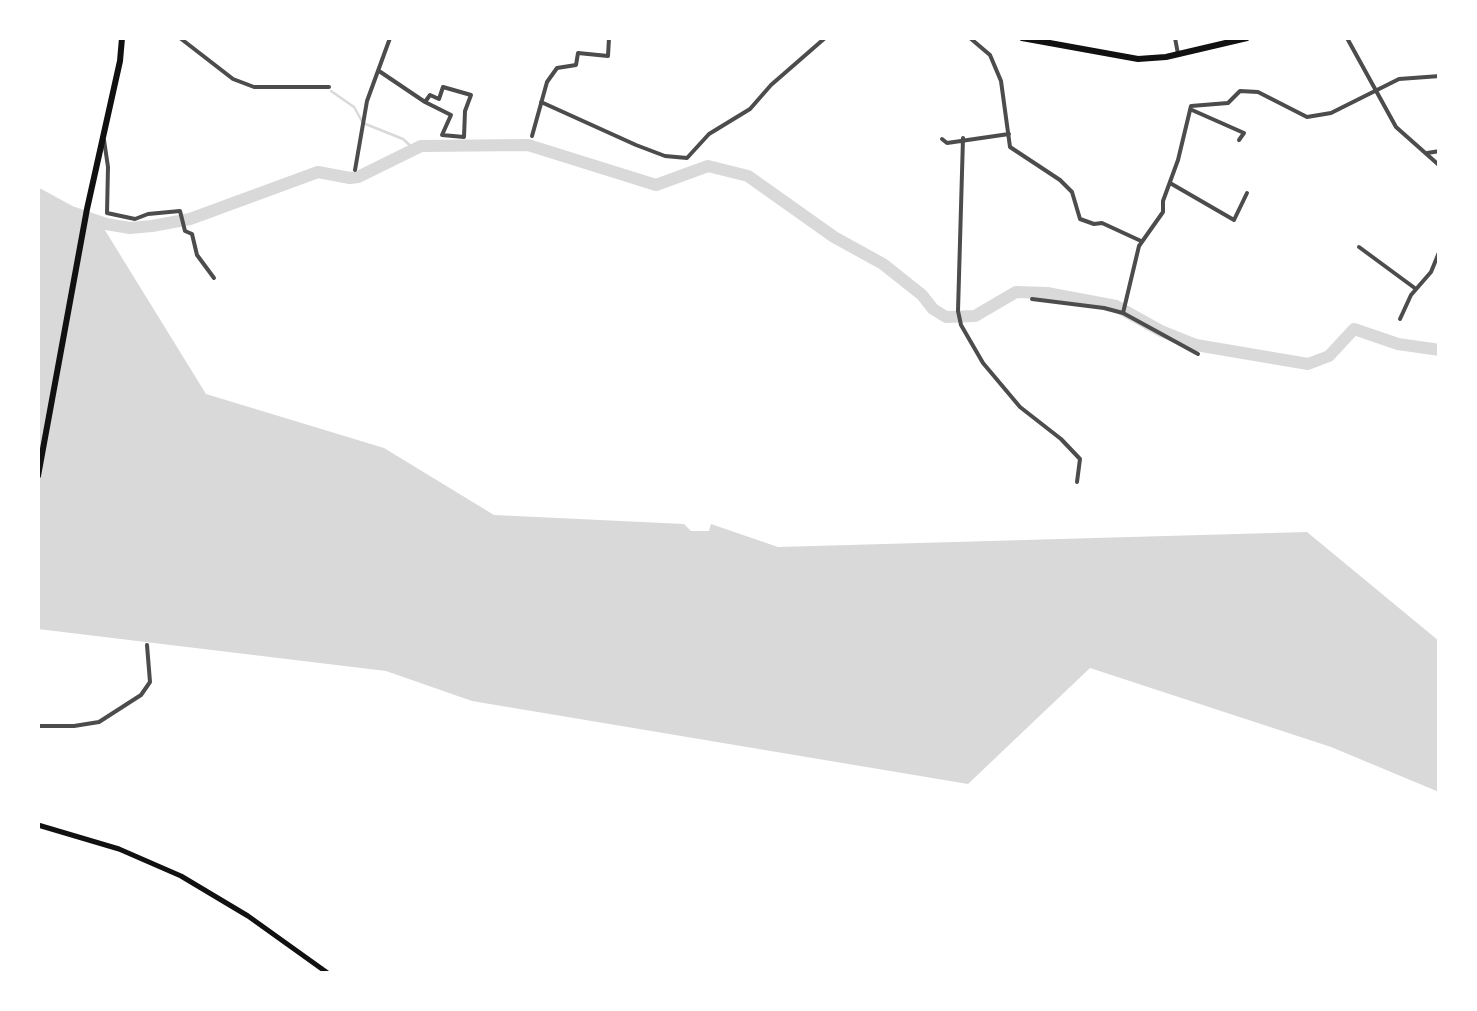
<!DOCTYPE html>
<style>
body{margin:0}
#map{position:relative;width:1477px;height:1011px;overflow:hidden;background:#fff;font-family:"DM Sans",sans-serif}
canvas{display:block}
.frame{position:absolute;inset:0;border:40px solid #fff;pointer-events:none}
</style>
<div id="map">
<canvas width="1477" height="1011"></canvas>
<div class="frame"></div>
</div>
<script>
const ctx = document.querySelector('canvas').getContext('2d');
ctx.lineJoin = 'round';
function fillPath(path, color) { ctx.fillStyle = color; ctx.fill(path, 'evenodd'); }
const poly = rows => new Path2D(rows.map(r => 'M' + r).join(''));
function strokePath(path, color, width, dash) { ctx.strokeStyle = color; ctx.lineWidth = width; ctx.lineCap = dash ? 'butt' : 'round'; ctx.setLineDash(dash || []); ctx.stroke(path); }
fillPath(poly([
 [38,194,103,227,206,394,384,448,494,515,684,524,691,531,709,531,711,524,778,547,1307,532,1439,641,1439,792,1331,747,1090,668,968,784,472,701,386,671,38,629]
]), '#d9d9d9');
strokePath(poly([
 [331,91,354,107,363,123,403,139,414,149]
]), '#d9d9d9', 2.5);
strokePath(poly([
 [38,194,71,212,106,224,130,228,152,226,190,219,318,172,350,178,358,177,421,146,528,145,656,185,708,166,748,176,834,237,883,264,922,295,933,309,946,317,975,316,1016,292,1047,293,1116,306,1161,331,1196,345,1308,364,1329,356,1354,329,1398,344,1440,350]
]), '#d9d9d9', 12);
strokePath(poly([
 [180,38,233,79,254,87,329,87],
 [970,38,990,55,1001,81,1010,147,1060,180,1072,192,1080,219,1094,224,1102,223,1141,241],
 [1175,38,1178,54],
 [1347,38,1396,127,1440,166],
 [379,71,425,102,430,95,439,99,443,87,471,95,465,111,464,137,442,135,451,115,425,102],
 [541,102,636,145,665,156,687,158,709,134,750,109,771,85,825,38],
 [1192,110,1244,133,1239,140],
 [532,136,547,82,557,68,576,65,578,53,608,56,609,38],
 [963,138,958,311,961,325,983,363,1020,407,1061,439,1080,459,1077,482],
 [942,139,947,143,1009,134],
 [104,140,108,167,107,213,135,219,148,214,180,211,185,231,192,234,197,255,214,278],
 [1427,153,1440,151],
 [355,170,367,101,390,38],
 [1170,183,1234,220,1247,193],
 [1359,247,1416,289],
 [1032,299,1104,308,1123,313,1198,354],
 [1123,313,1139,246,1163,212,1163,201,1178,160,1191,106,1228,103,1240,91,1258,92,1307,117,1331,113,1399,79,1440,76],
 [1400,319,1411,295,1431,272,1440,250],
 [38,726,74,726,99,722,141,695,150,682,147,645]
]), '#4c4c4c', 4);
strokePath(poly([
 [38,825,119,849,181,876,248,916,329,974]
]), '#111', 5);
strokePath(poly([
 [38,476,87,209,120,61,122,38]
]), '#111', 6);
strokePath(poly([
 [1022,38,1138,59,1166,57,1247,38]
]), '#111', 6);
</script>
